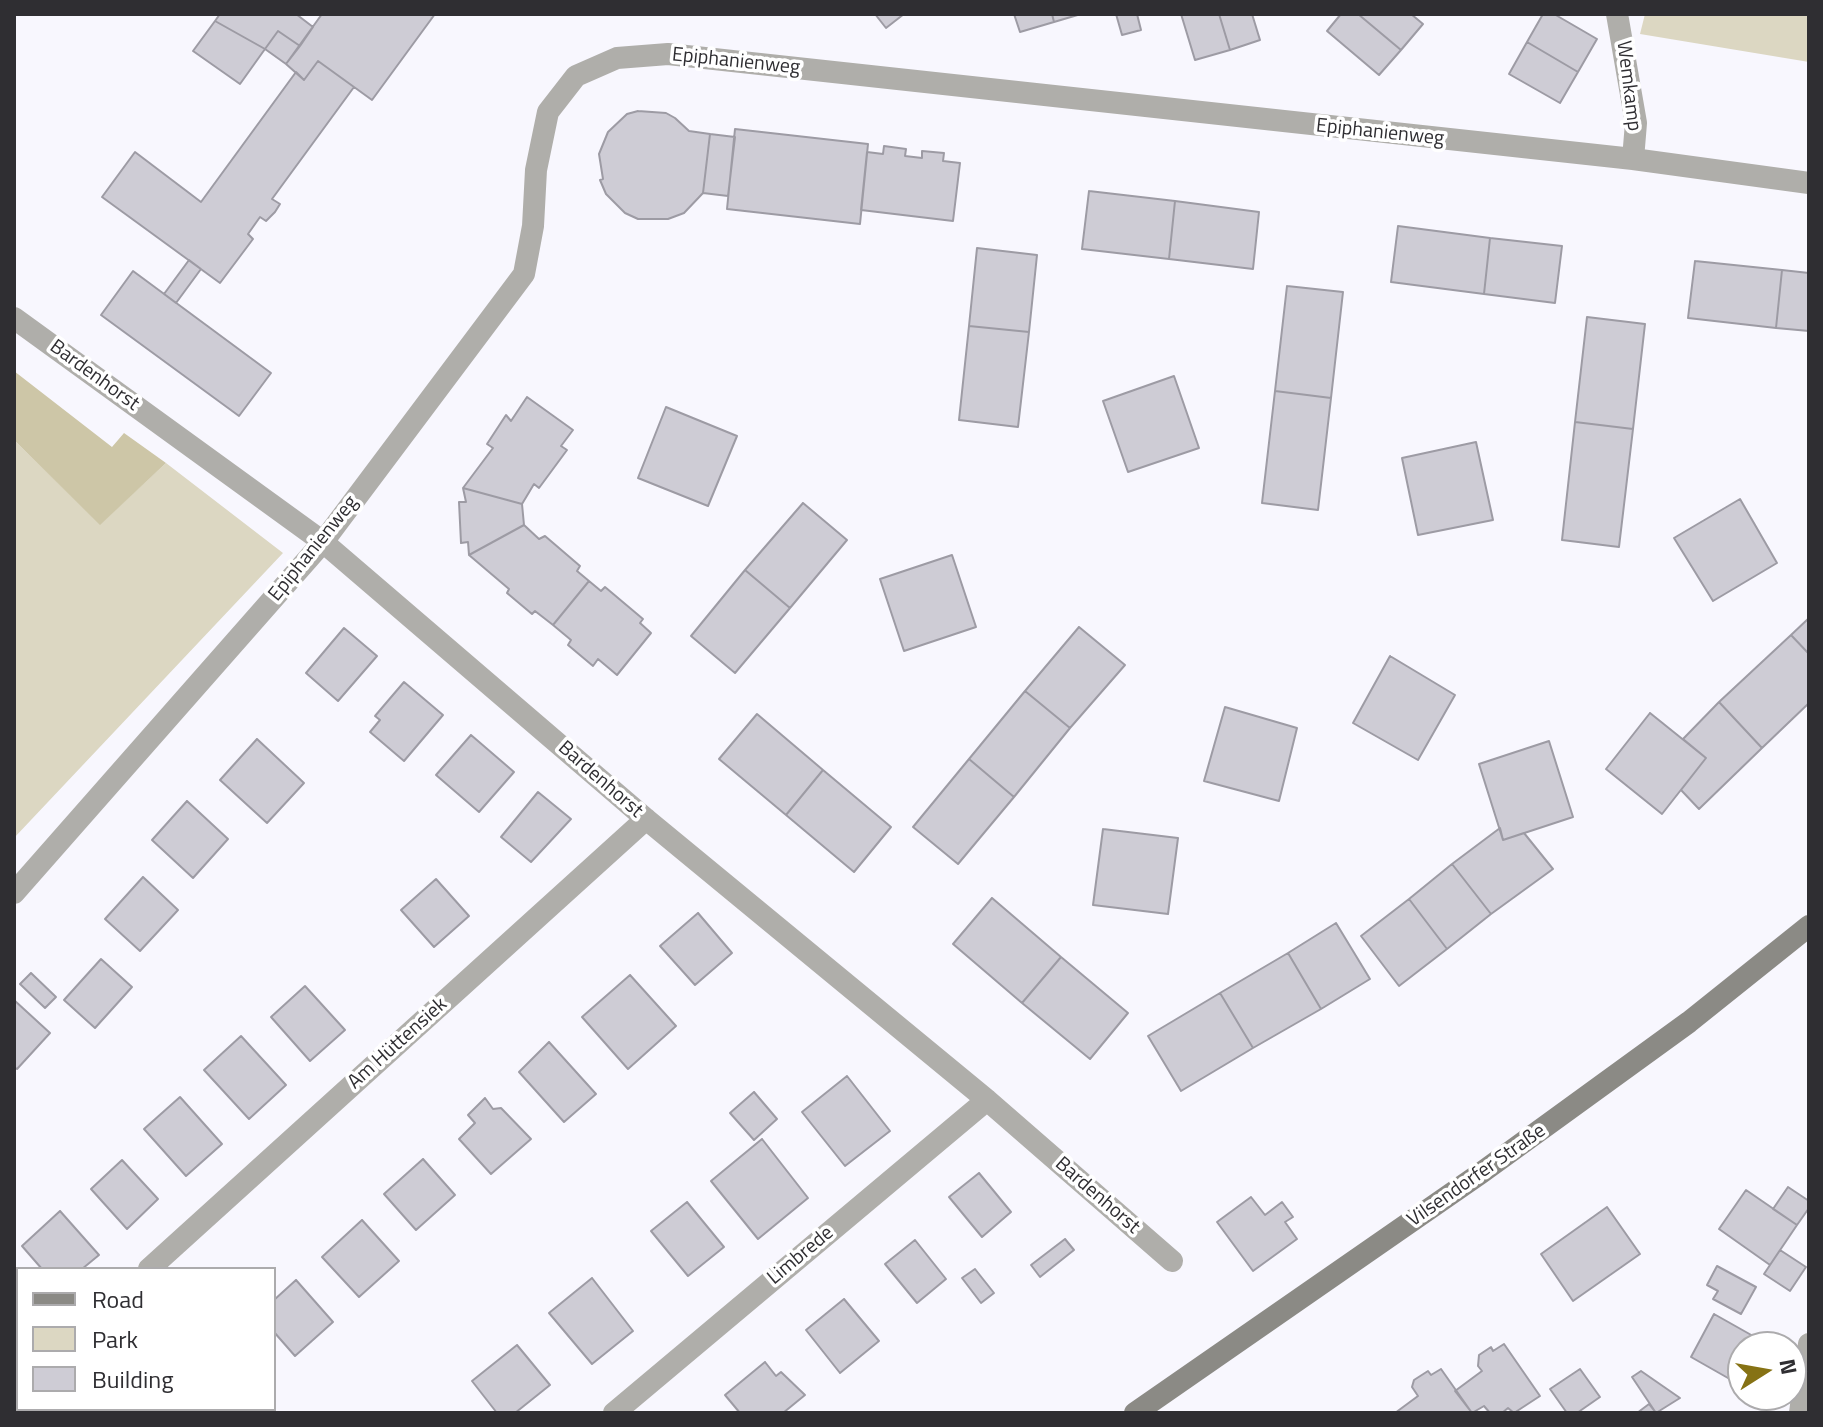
<!DOCTYPE html>
<meta charset="utf-8">
<style>
body{margin:0}
#map{position:relative;width:1823px;height:1427px;overflow:hidden;background:#f8f7fe;font-family:"Titillium Web",sans-serif}
canvas{display:block}
.frame{position:absolute;inset:0;border:16px solid #2f2e32;pointer-events:none}
.legend{position:absolute;left:16px;top:1267px;width:260px;height:144px;box-sizing:border-box;background:#fff;border:2px solid #acabad;margin:0;padding:10px 14px;list-style:none;font-size:24px;color:#2f2e32}
.legend li{display:flex;align-items:center;gap:16px;height:40px}
.legend b{width:40px;border:2px solid #acabad}
.north{position:absolute;left:1727px;top:1331px;width:80px;height:80px;box-sizing:border-box;background:#fff;border:2px solid #acabad;border-radius:50%;rotate:79deg;font-size:22px;font-weight:700;line-height:32px;text-align:center;color:#2f2e32}
.north::after{content:'';display:block;margin:auto;width:28px;height:36px;background:#867214;clip-path:polygon(50% 0,100% 100%,50% 72%,0 100%)}
</style>
<div id="map">
<canvas width="1823" height="1427"></canvas>
<div class="frame"></div>
<ul class="legend">
<li><b style="height:10px;background:#8b8a85"></b>Road</li>
<li><b style="height:22px;background:#dcd7c2"></b>Park</li>
<li><b style="height:22px;background:#ceccd5"></b>Building</li>
</ul>
<div class="north">N</div>
</div>
<script>
const ctx = document.querySelector('canvas').getContext('2d');
ctx.lineJoin = 'round';
function fillPath(path, color) { ctx.fillStyle = color; ctx.fill(path, 'evenodd'); }
const poly = rows => new Path2D(rows.map(r => 'M' + r).join(''));
function strokePath(path, color, width, dash) { ctx.strokeStyle = color; ctx.lineWidth = width; ctx.lineCap = dash ? 'butt' : 'round'; ctx.setLineDash(dash || []); ctx.stroke(path); }
function label(font, color, halo, rows, align = 'center') {
  ctx.font = font + ' "Titillium Web",sans-serif'; ctx.lineWidth = 7; ctx.setLineDash([]); ctx.textBaseline = 'middle'; ctx.strokeStyle = halo; ctx.fillStyle = color; for (const [text, x, y, turn = 0] of rows) {
    ctx.save(); ctx.translate(x, y); ctx.rotate((+turn || 0) * Math.PI / 180); ctx.textAlign = isNaN(turn) ? turn : align; if (halo) ctx.strokeText(text, 0, 0); ctx.fillText(text, 0, 0); ctx.restore();
  }
}
fillPath(poly([
 [1645,14,1809,14,1809,62,1640,34],
 [14,440,100,524,166,463,283,553,14,838]
]), '#dcd7c2');
fillPath(poly([
 [14,371,112,447,124,433,166,463,100,525,14,440]
]), '#cdc6a7');
const building = poly([
 [220,14,296,14,313,27,300,46,278,31,265,49,215,21,220,14],
 [322,14,435,14,372,100,318,61,304,80,286,64,322,14],
 [875,14,904,14,886,28,875,14],
 [1014,14,1052,14,1054,22,1020,32,1014,14],
 [1052,14,1081,14,1054,22,1052,14],
 [1116,14,1137,14,1141,30,1122,35,1116,14],
 [1181,14,1219,14,1230,50,1195,60,1181,14],
 [1219,14,1252,14,1260,40,1230,50,1219,14],
 [1341,14,1358,14,1401,50,1379,75,1327,31,1341,14],
 [1358,14,1411,14,1423,24,1401,50,1358,14],
 [1543,14,1554,14,1597,39,1578,72,1527,42,1543,14],
 [215,21,265,49,240,84,193,51,215,21],
 [278,31,300,46,286,64,265,49,278,31],
 [1527,42,1578,72,1560,103,1509,74,1527,42],
 [318,61,354,87,272,199,280,204,275,212,266,221,260,217,248,234,253,239,220,283,102,197,135,152,201,202,296,72,304,80,318,61],
 [638,111,666,113,675,118,689,131,710,134,703,193,684,213,668,219,638,219,625,213,606,194,600,180,603,179,599,154,608,132,627,114,638,111],
 [735,129,868,144,860,224,727,209,735,129],
 [710,134,735,137,728,196,703,193,710,134],
 [884,146,906,149,905,156,922,158,922,151,944,153,943,161,960,163,953,221,861,210,867,152,883,154,884,146],
 [1089,191,1175,201,1169,259,1082,249,1089,191],
 [1175,201,1259,212,1253,269,1169,259,1175,201],
 [1398,226,1490,238,1484,294,1391,282,1398,226],
 [1490,238,1562,246,1555,303,1484,294,1490,238],
 [977,248,1037,255,1029,332,969,326,977,248],
 [189,260,201,269,176,303,164,294,189,260],
 [1695,261,1782,270,1776,328,1688,318,1695,261],
 [1782,270,1809,273,1809,331,1776,328,1782,270],
 [133,271,271,373,239,416,101,315,133,271],
 [1287,286,1343,292,1331,398,1275,391,1287,286],
 [1587,317,1645,324,1633,429,1575,422,1587,317],
 [969,326,1029,332,1018,427,959,420,969,326],
 [1174,376,1199,448,1128,472,1103,401,1174,376],
 [1275,391,1331,398,1318,510,1262,503,1275,391],
 [527,397,573,430,561,446,567,450,539,488,534,484,522,504,463,488,493,448,487,444,506,415,511,421,527,397],
 [666,407,737,436,708,506,638,478,666,407],
 [1575,422,1633,429,1619,547,1562,540,1575,422],
 [1476,442,1493,520,1418,535,1402,458,1476,442],
 [463,488,522,504,524,525,469,555,468,542,461,543,459,502,466,502,463,488],
 [1740,499,1777,563,1713,601,1674,538,1740,499],
 [803,503,847,540,790,608,745,570,803,503],
 [524,525,539,539,545,536,580,566,577,571,589,581,553,625,535,611,532,614,507,593,509,589,469,555,524,525],
 [952,555,976,627,904,651,880,579,952,555],
 [745,570,790,608,735,673,691,636,745,570],
 [589,581,601,591,605,587,643,619,640,623,651,633,617,675,598,659,593,666,568,645,571,640,553,625,589,581],
 [1809,618,1809,654,1791,635,1809,618],
 [1079,627,1125,665,1070,728,1025,691,1079,627],
 [344,628,377,656,338,701,306,673,344,628],
 [1791,635,1809,654,1809,703,1762,748,1719,702,1791,635],
 [1390,656,1455,695,1418,760,1353,723,1390,656],
 [404,682,443,715,404,761,370,732,380,720,375,716,404,682],
 [1025,691,1070,728,1014,797,969,759,1025,691],
 [1719,702,1762,748,1699,809,1681,790,1706,758,1683,739,1719,702],
 [1225,707,1297,728,1279,801,1204,781,1225,707],
 [1650,713,1706,758,1662,814,1606,769,1650,713],
 [757,714,823,770,786,815,719,759,757,714],
 [471,735,514,772,479,812,436,775,471,735],
 [257,739,304,783,267,823,220,780,257,739],
 [1549,741,1573,817,1503,840,1479,764,1549,741],
 [969,759,1014,797,958,864,913,827,969,759],
 [823,770,891,827,854,872,786,815,823,770],
 [538,792,571,819,531,862,501,837,538,792],
 [187,801,228,839,193,878,152,840,187,801],
 [1500,828,1503,840,1524,833,1553,869,1491,914,1452,864,1500,828],
 [1103,829,1178,838,1168,914,1093,905,1103,829],
 [1452,864,1491,914,1447,949,1409,899,1452,864],
 [143,877,178,910,140,951,105,919,143,877],
 [436,879,469,916,434,947,401,910,436,879],
 [992,898,1061,957,1022,1003,953,944,992,898],
 [1409,899,1447,949,1399,986,1361,936,1409,899],
 [698,913,732,953,695,985,660,946,698,913],
 [1336,923,1370,979,1321,1009,1288,953,1336,923],
 [1288,953,1321,1009,1253,1048,1220,993,1288,953],
 [1061,957,1128,1013,1090,1059,1022,1003,1061,957],
 [101,959,132,987,95,1028,64,1000,101,959],
 [31,973,56,997,45,1008,20,984,31,973],
 [630,975,676,1026,628,1069,582,1017,630,975],
 [305,986,345,1030,310,1061,271,1017,305,986],
 [1220,993,1253,1048,1181,1091,1148,1036,1220,993],
 [14,1000,50,1033,17,1069,14,1067,14,1000],
 [241,1036,286,1085,249,1119,204,1070,241,1036],
 [549,1042,596,1094,564,1122,519,1072,549,1042],
 [847,1076,890,1131,845,1166,802,1112,847,1076],
 [754,1092,777,1119,754,1140,730,1113,754,1092],
 [180,1097,222,1144,186,1176,144,1129,180,1097],
 [485,1098,493,1109,501,1108,531,1139,491,1174,459,1139,475,1123,468,1115,485,1098],
 [762,1139,808,1198,758,1239,711,1181,762,1139],
 [423,1159,455,1195,416,1230,384,1194,423,1159],
 [122,1160,158,1199,127,1229,91,1189,122,1160],
 [979,1173,1011,1212,982,1237,949,1197,979,1173],
 [1788,1187,1809,1201,1809,1208,1797,1225,1773,1209,1788,1187],
 [1746,1190,1797,1225,1770,1265,1719,1229,1746,1190],
 [1251,1197,1265,1215,1282,1202,1293,1217,1285,1222,1297,1239,1253,1271,1217,1222,1251,1197],
 [687,1202,724,1247,688,1276,651,1231,687,1202],
 [1607,1207,1640,1254,1573,1301,1541,1254,1607,1207],
 [60,1211,99,1255,82,1269,42,1269,22,1246,60,1211],
 [362,1220,399,1261,359,1297,322,1257,362,1220],
 [1065,1239,1074,1250,1040,1277,1031,1265,1065,1239],
 [915,1240,946,1279,917,1303,885,1264,915,1240],
 [1780,1250,1806,1267,1790,1291,1764,1274,1780,1250],
 [1717,1266,1756,1287,1741,1314,1713,1299,1718,1291,1707,1285,1717,1266],
 [975,1269,994,1293,981,1303,962,1278,975,1269],
 [592,1278,633,1331,592,1364,549,1313,592,1278],
 [296,1280,333,1322,295,1356,274,1332,274,1300,296,1280],
 [844,1299,879,1341,840,1373,806,1330,844,1299],
 [1714,1314,1769,1345,1743,1347,1742,1386,1691,1357,1714,1314],
 [1504,1344,1540,1396,1514,1413,1508,1408,1502,1413,1490,1413,1484,1406,1472,1413,1455,1391,1482,1371,1478,1366,1479,1355,1491,1347,1493,1351,1504,1344],
 [517,1345,550,1385,515,1413,497,1413,472,1381,517,1345],
 [765,1362,776,1376,781,1372,805,1395,783,1413,740,1413,725,1395,765,1362],
 [1441,1369,1472,1413,1395,1413,1418,1396,1412,1387,1414,1380,1428,1371,1431,1375,1441,1369],
 [1580,1369,1600,1397,1577,1413,1567,1413,1550,1389,1580,1369],
 [1641,1371,1680,1398,1656,1413,1632,1377,1641,1371],
 [1649,1404,1656,1413,1637,1413,1649,1404],
 [149,1409,176,1409,180,1413,144,1413,149,1409]
]);
fillPath(building, '#ceccd5');
strokePath(building, '#9d9ba4', 2);
strokePath(poly([
 [1617,14,1636,123,1633,159],
 [14,318,323,542,646,819,987,1100,1172,1261],
 [14,893,323,542,524,274,533,226,536,170,548,112,576,76,617,58,668,54,1633,159,1809,183],
 [149,1269,646,819],
 [14,1392,18,1388],
 [614,1413,987,1100],
 [1800,1413,1809,1344]
]), '#afaeaa', 22);
strokePath(poly([
 [1135,1413,1481,1173,1689,1022,1809,926]
]), '#8b8a85', 22);
label('20px', '#2f2e32', '#fff', [
 ["Epiphanienweg",736,62,6],
 ["Wemkamp",1628,86,83],
 ["Epiphanienweg",1380,133,6],
 ["Bardenhorst",94,376,36],
 ["Epiphanienweg",314,549,-51],
 ["Bardenhorst",600,780,41],
 ["Am Hüttensiek",398,1044,-42],
 ["Vilsendorfer Straße",1477,1176,-35],
 ["Bardenhorst",1097,1196,41],
 ["Limbrede",801,1256,-40]
]);
</script>
